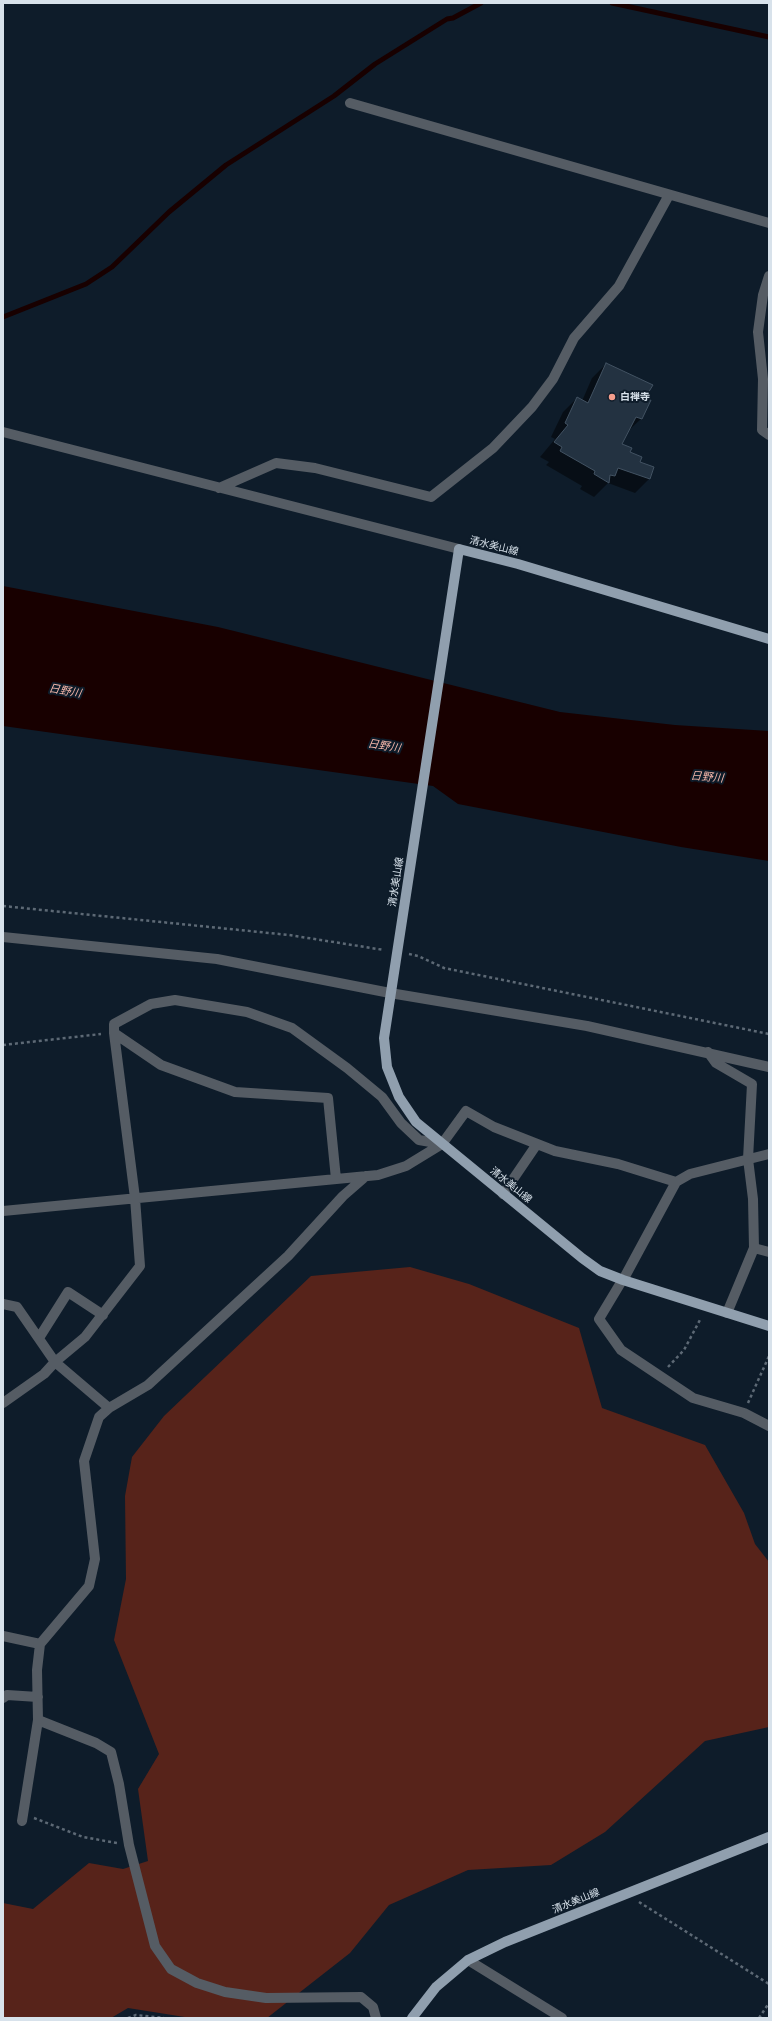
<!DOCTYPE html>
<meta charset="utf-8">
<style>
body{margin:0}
#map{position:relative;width:772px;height:2021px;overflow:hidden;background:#0e1c2a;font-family:"Asap Condensed",sans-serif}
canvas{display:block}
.frame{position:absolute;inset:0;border:4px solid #d8e2eb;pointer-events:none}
</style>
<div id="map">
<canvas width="772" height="2021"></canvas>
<div class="frame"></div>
</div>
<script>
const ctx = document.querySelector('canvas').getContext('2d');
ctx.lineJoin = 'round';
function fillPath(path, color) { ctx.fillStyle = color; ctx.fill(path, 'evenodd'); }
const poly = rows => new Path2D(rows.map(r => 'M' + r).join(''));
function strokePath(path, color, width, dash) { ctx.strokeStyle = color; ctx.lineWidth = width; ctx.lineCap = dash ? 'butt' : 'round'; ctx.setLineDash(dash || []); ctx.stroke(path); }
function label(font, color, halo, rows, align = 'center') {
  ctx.font = font + ' "Asap Condensed","Noto Sans JP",sans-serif'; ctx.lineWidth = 4; ctx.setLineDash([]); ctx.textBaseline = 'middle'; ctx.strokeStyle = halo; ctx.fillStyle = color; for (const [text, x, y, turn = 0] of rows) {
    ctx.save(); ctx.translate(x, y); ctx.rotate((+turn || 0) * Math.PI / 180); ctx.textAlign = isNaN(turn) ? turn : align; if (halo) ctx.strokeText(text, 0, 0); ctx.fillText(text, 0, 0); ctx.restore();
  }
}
fillPath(poly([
 [410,1267,469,1284,579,1328,602,1408,705,1445,744,1513,755,1544,769,1562,769,1727,705,1741,605,1832,551,1865,468,1870,389,1905,350,1953,267,2018,191,2018,128,2008,111,2018,3,2018,3,1903,33,1909,89,1863,123,1869,148,1861,138,1789,159,1754,114,1640,126,1579,125,1496,132,1457,164,1416,311,1276]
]), '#57231a');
fillPath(poly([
 [3,586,218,627,560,712,675,725,769,731,769,861,681,847,458,804,433,786,3,726]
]), '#180000');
fillPath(poly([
 [606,364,644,399,642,418,627,432,621,444,638,463,653,468,649,479,635,493,608,483,594,497,580,489,582,486,546,465,549,462,540,457,555,439,551,437,563,412,577,398,582,401,592,378]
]), '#0007');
strokePath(poly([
 [612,3,769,37],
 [3,317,86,284,112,267,169,212,226,165,334,96,375,64,447,19,453,18,481,3]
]), '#180000', 5);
const building = poly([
 [606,363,653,385,645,398,651,400,642,419,636,417,622,444,632,448,630,452,642,457,640,462,654,467,650,479,618,468,615,476,610,475,609,483,594,474,595,471,560,451,562,447,554,442,568,425,565,423,577,397,588,403,606,363]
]);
fillPath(building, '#233241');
strokePath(building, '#425262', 1);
strokePath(poly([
 [3,906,289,935,384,950],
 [409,954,418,956,444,968,769,1034],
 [3,1045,101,1034],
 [668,1367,684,1350,701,1318],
 [748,1403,769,1356],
 [34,1818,83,1837,117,1843],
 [639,1902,769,1984],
 [128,2018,136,2015,164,2018],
 [759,2018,769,2003]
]), '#5d6975', 2.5, [3, 3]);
strokePath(poly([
 [350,103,769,223],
 [769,276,763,295,758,332,763,379,762,430,769,435],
 [3,432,459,549],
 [219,488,276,463,315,468,431,497,493,448,532,407,553,379,574,338,619,286,669,195],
 [3,937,217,959,390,993,587,1026,769,1067],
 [114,1033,114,1024,151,1004,175,1000,247,1012,292,1028,347,1068,382,1097,401,1123,419,1140,442,1144],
 [708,1052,716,1063,752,1084,748,1159,753,1199,754,1248,769,1252],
 [503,1194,537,1144],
 [3,1211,378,1175,406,1166,442,1144,466,1111,494,1127,555,1151,618,1164,676,1182],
 [623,1280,676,1182,690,1174,769,1154],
 [620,1284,599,1319,621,1350,693,1398,744,1413,769,1426],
 [3,1304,17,1307,55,1362,44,1374,3,1403],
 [727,1313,754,1248],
 [39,1338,68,1292,103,1315],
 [109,1408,55,1362,85,1337,140,1266,135,1198,114,1033,161,1065,235,1092,328,1098,336,1179],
 [3,1636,40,1644,37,1670,38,1720,96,1743,111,1752,119,1784,129,1845,155,1946,171,1969,197,1983,225,1992,266,1998,361,1997,373,2007,376,2018],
 [40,1644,89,1586,95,1559,84,1461,99,1417,109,1408,148,1385,288,1256,343,1196,366,1176],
 [3,1698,7,1695,38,1697],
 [22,1821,38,1720],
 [468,1960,562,2018]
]), '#555c64', 10);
strokePath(poly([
 [769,639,518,564,459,549,384,1038,387,1067,399,1097,416,1122,582,1258,600,1271,623,1280,769,1326],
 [412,2018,436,1987,468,1960,505,1942,769,1837]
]), '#909fae', 10);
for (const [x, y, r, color] of [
 [612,397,4,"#f49d8c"]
]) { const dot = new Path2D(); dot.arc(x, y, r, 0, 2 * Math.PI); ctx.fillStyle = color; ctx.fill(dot); strokePath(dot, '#0e1c2a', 1.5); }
label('bold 10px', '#d8e2eb', '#0e1c2a', [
 ["白禅寺",620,397]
], 'left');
label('10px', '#d8e2eb', '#0e1c2a', [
 ["清水美山線",494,546,14],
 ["清水美山線",396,882,-81],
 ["清水美山線",511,1185,39],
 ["清水美山線",576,1901,-22]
]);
label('italic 11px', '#f4b6a9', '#0e1c2a', [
 ["日野川",65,691,10],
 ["日野川",384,746,9],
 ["日野川",707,777,5]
]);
</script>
